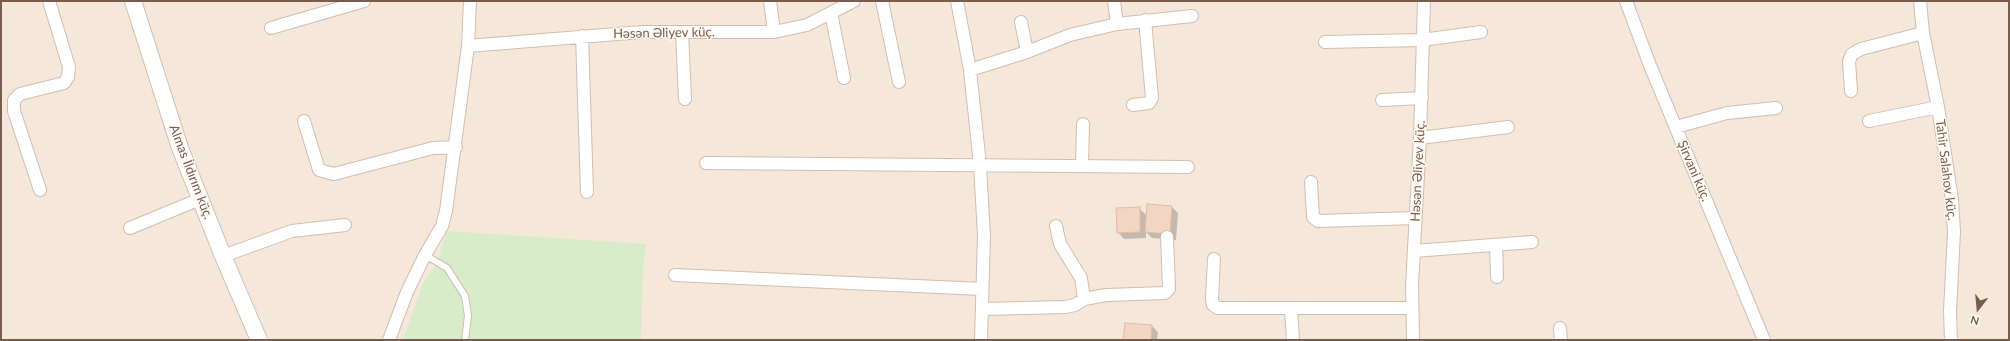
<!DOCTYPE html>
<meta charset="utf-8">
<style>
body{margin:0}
#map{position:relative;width:2010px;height:341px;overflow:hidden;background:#fdf6ec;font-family:Lato,sans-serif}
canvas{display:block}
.frame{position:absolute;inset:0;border:2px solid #7a5c4d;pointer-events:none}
.north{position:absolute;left:1958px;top:289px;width:40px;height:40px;-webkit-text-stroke:3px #fffaf3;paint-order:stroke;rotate:196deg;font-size:11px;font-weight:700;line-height:16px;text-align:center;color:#7a5c4d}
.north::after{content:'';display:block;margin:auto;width:14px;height:18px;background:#7a5c4d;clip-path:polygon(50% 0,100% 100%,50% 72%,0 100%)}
</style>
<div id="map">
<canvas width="2010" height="341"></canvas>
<div class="frame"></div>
<div class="north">N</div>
</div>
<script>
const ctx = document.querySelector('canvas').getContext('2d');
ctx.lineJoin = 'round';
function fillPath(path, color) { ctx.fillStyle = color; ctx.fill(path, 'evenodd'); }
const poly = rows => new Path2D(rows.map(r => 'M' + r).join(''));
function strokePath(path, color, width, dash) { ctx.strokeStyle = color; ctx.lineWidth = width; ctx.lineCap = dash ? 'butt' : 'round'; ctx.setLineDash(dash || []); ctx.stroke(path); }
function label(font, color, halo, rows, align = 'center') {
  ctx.font = font + ' Lato,sans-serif'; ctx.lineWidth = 3; ctx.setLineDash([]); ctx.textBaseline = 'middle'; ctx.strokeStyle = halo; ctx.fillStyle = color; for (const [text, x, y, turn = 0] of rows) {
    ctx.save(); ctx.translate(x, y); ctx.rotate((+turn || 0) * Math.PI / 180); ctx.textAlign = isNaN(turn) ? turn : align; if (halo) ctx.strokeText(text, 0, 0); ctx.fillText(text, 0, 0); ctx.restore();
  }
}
fillPath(poly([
 [1,1,2009,1,2009,340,1,340]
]), '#f5e8da');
fillPath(poly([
 [446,231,646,244,643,270,641,340,403,340,424,281,437,264]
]), '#d8ecc9');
fillPath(poly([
 [1172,207,1178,213,1176,240,1152,238,1146,232,1146,238,1124,239,1118,232,1139,208,1147,216],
 [1152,326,1158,332,1157,340,1124,340]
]), '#0003');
const building = poly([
 [1147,204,1172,206,1170,234,1145,232,1147,204],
 [1140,207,1140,232,1117,233,1116,208,1140,207],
 [1125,323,1152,325,1151,340,1123,340,1125,323]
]);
fillPath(building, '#f3d5c3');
strokePath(building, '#e6bba3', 1);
const service = poly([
 [425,255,447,268,465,296,468,316,465,340]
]);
const minor = poly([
 [770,1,774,32],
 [882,1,899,82],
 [957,1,970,70,980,165,984,236,981,340],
 [1114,1,1117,24],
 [1626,1,1649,63,1764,340],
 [1920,1,1923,33,1938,107,1952,200,1954,232,1950,311,1951,340],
 [831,13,844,78],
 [1021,22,1027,52],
 [271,28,364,1],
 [682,32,685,99],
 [582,36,587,192],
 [1325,42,1422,40,1481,32],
 [468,46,642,32,774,32,807,25,854,1],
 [970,70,1027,52,1070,35,1117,24,1192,16],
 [1851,91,1849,61,1852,54,1861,49,1923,33],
 [1382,100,1422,98],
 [1133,105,1149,103,1152,98,1145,20],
 [304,121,319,170,334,174,433,148,456,147],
 [1869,121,1938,107],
 [1676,127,1727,113,1776,108],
 [1420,138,1508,127],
 [706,163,1188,167],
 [1082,166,1083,124],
 [1311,182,1313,217,1318,221,1415,218],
 [40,190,14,111,14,100,20,94,64,83,68,77,69,67,49,1],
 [1056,226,1060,244,1081,278,1084,299],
 [130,228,200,199],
 [1496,245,1497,277],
 [1414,251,1532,242],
 [223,256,292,231,345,225],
 [1214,259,1212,299,1213,305,1218,308,1412,308],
 [675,275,982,289],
 [982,309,1065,307,1075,305,1084,299,1106,295,1165,293,1169,289,1167,237],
 [1291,309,1293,340],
 [1560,328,1561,340],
 [389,340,407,292,425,255,442,226,446,211,468,46,470,1],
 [1413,340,1412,285,1420,138,1424,1]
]);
const tertiary = poly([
 [133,1,180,148,223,256,259,340]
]);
strokePath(service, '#d1beb0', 8);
strokePath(minor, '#d1beb0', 14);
strokePath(tertiary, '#d1beb0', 18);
strokePath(service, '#fff', 6);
strokePath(minor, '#fff', 12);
strokePath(tertiary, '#fff', 16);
label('13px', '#7a5c4d', '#fffaf3', [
 ["Həsən Əliyev küç.",664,33,-1],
 ["Tahir Salahov küç.",1946,170,83],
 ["Həsən Əliyev küç.",1418,171,-87],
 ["Şirvani küç.",1694,171,67],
 ["Almas İldırım küç.",191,172,69]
]);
</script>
